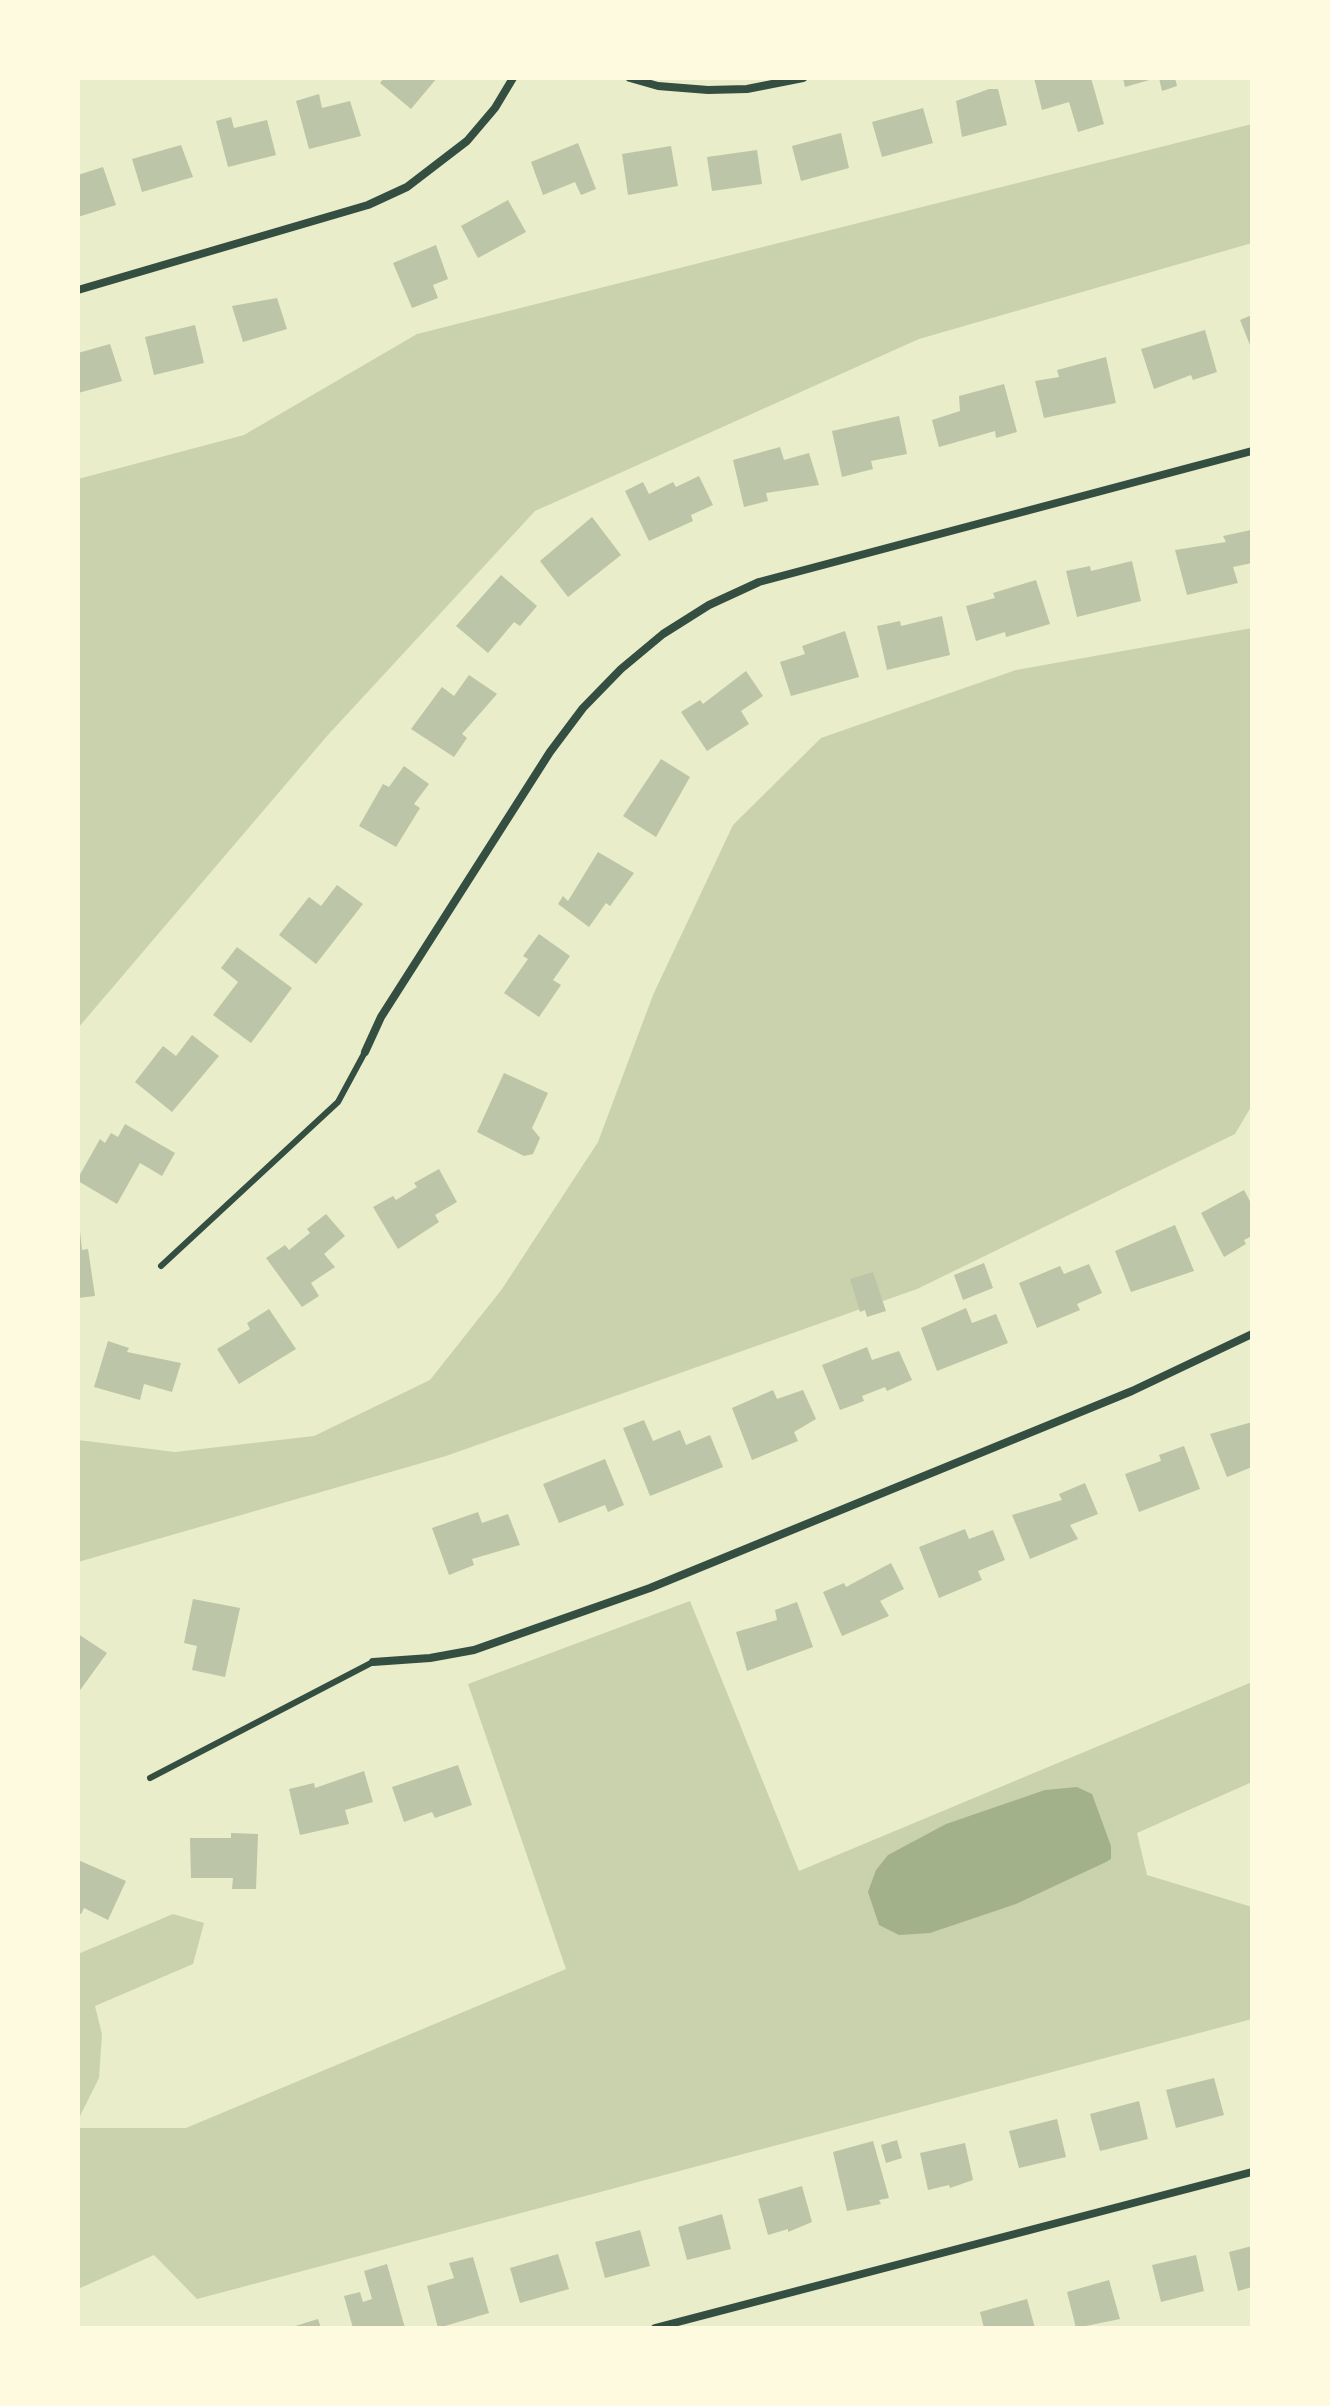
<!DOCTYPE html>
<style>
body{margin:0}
#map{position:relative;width:1330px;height:2406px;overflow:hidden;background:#e9edc9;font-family:"Asap Condensed",sans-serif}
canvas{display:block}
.frame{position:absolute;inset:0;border:80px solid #fefae0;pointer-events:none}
</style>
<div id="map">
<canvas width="1330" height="2406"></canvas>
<div class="frame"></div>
</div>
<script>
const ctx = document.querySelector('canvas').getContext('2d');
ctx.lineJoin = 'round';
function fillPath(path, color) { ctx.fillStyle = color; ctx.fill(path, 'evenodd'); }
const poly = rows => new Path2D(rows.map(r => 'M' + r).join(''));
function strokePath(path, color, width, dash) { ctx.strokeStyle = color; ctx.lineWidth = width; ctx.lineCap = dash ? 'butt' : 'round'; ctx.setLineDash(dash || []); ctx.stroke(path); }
fillPath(poly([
 [1252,124,1252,243,919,339,535,511,327,736,78,1028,78,479,244,435,417,334],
 [1252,628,1252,1105,1235,1134,917,1289,446,1456,78,1562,78,1440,175,1452,314,1436,430,1380,502,1289,598,1142,653,995,733,825,821,738,1016,670],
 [690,1601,799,1871,1252,1682,1252,1782,1137,1833,1147,1875,1252,1907,1252,2019,197,2299,154,2255,78,2289,78,2128,186,2128,566,1969,468,1684],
 [173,1914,204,1923,193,1964,95,2006,102,2034,99,2078,78,2120,78,1954]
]), '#cad2ad');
fillPath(poly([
 [1077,1787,1092,1794,1111,1846,1111,1859,1106,1862,1016,1904,930,1933,899,1935,879,1925,868,1892,876,1870,888,1855,946,1824,1045,1790]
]), '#a3b18a');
fillPath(poly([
 [384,78,437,78,411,109,380,83],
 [1034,78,1091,78,1104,124,1078,132,1069,102,1042,110],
 [1123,78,1153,78,1153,79,1125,87],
 [1159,78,1175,78,1177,86,1162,91],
 [989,89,998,89,1007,125,962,137,956,101],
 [319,94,322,108,350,101,361,136,309,149,296,101],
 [923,108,933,143,882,157,872,122],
 [231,117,234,128,267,120,276,155,228,167,216,121],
 [841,133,849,168,801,181,792,146],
 [578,143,596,189,581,195,575,182,543,195,531,162],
 [181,145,193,177,142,192,132,159],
 [671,146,678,186,628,195,622,154],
 [757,150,762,184,712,191,707,157],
 [103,167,116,205,78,217,78,175],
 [508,200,526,232,478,258,461,226],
 [436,245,448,279,433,285,438,298,412,308,393,263],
 [277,298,287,329,243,342,232,306],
 [1252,315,1252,350,1240,320],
 [195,325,204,363,154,375,145,337],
 [1205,330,1217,372,1193,380,1191,375,1154,389,1141,349],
 [110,344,122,381,78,393,78,353],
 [1106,357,1116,403,1044,418,1035,381,1059,377,1057,370],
 [1004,384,1017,432,996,438,995,431,939,447,932,420,960,411,959,396],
 [899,416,907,454,871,461,873,469,842,477,832,431],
 [780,447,784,460,809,453,819,485,766,493,768,501,744,507,733,460],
 [699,476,713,505,691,515,693,521,649,541,625,491,643,482,649,494,673,482,676,487],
 [592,517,621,555,568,597,540,561],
 [1251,530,1252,563,1233,567,1238,583,1187,595,1175,550,1226,542,1223,536],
 [1132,561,1141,601,1077,617,1066,571,1090,566,1091,571],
 [501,575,537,606,520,626,514,622,488,653,456,626],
 [1036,580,1050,624,1006,637,1005,632,976,641,966,606,995,598,993,593],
 [942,616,950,655,887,670,877,626,900,621,901,626],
 [845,631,859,677,791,696,780,662,805,654,802,646],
 [746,671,763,696,741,711,749,724,707,751,681,712,700,700,703,704],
 [469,675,497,694,462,734,467,738,454,757,411,729,442,687,454,696],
 [661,759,690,777,656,837,623,816],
 [404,766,429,784,414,804,420,808,396,847,359,826,383,784,389,787],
 [598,852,634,873,610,906,606,903,589,927,558,904,563,896,568,901],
 [337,885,363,904,316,964,279,935,309,897,321,906],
 [539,934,570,956,553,980,561,985,539,1017,504,993,528,959,523,956],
 [237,947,292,988,251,1043,213,1015,238,982,221,968],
 [192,1035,219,1056,172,1112,135,1082,163,1046,176,1056],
 [504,1073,548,1093,532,1128,540,1138,533,1154,524,1156,477,1132],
 [125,1124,175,1153,162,1176,140,1163,117,1204,78,1181,78,1178,100,1139,105,1143,111,1133,118,1137],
 [439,1169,457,1202,435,1215,439,1222,398,1249,373,1207,393,1196,396,1200,417,1187,414,1183],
 [1244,1190,1252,1205,1252,1236,1244,1240,1246,1244,1224,1257,1201,1213],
 [326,1214,345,1236,324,1254,335,1267,311,1283,319,1296,302,1307,266,1258,285,1245,289,1250,310,1233,307,1229],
 [1175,1225,1194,1271,1131,1292,1115,1251],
 [80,1231,82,1250,88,1249,95,1296,78,1298],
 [984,1263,993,1288,963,1300,954,1275],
 [1089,1264,1102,1293,1077,1304,1080,1310,1037,1328,1019,1283,1060,1266,1064,1274],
 [873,1272,886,1311,867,1317,865,1310,860,1312,850,1279],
 [966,1308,972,1323,996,1314,1008,1343,937,1371,921,1328],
 [269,1309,296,1349,239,1384,217,1349,250,1329,247,1323],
 [108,1341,129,1348,127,1352,181,1363,172,1392,144,1384,140,1400,94,1387],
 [867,1347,872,1360,899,1351,912,1380,887,1391,885,1387,862,1396,864,1401,840,1410,822,1365],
 [773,1390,777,1399,803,1390,816,1419,794,1432,798,1441,752,1460,732,1408],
 [644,1420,653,1441,680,1430,686,1445,710,1435,723,1467,650,1496,623,1428],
 [1252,1422,1252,1467,1227,1477,1210,1434],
 [1184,1446,1200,1489,1139,1512,1125,1474,1161,1461,1159,1455],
 [605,1459,624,1505,608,1512,605,1505,559,1523,543,1484],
 [1085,1483,1098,1514,1070,1525,1078,1539,1030,1559,1012,1515,1062,1500,1059,1494],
 [478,1512,482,1523,508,1514,520,1545,472,1559,474,1565,449,1575,432,1528],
 [965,1529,969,1539,993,1530,1005,1560,978,1571,982,1580,939,1598,919,1547],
 [891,1563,904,1589,880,1601,889,1616,842,1636,823,1592,844,1583,846,1587],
 [193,1599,240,1608,225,1677,192,1670,197,1646,184,1643],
 [797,1602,813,1647,747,1671,736,1632,777,1620,775,1610],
 [78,1634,107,1653,78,1693],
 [458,1765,472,1805,435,1818,432,1812,404,1822,392,1787],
 [364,1771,373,1802,345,1810,349,1824,300,1835,289,1789,314,1783,315,1788],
 [231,1833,258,1834,256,1889,232,1889,233,1878,191,1878,190,1838,231,1838],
 [78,1860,126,1881,108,1920,84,1908,81,1914,78,1913],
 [1214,2078,1224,2115,1176,2128,1166,2090],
 [1139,2101,1148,2139,1100,2151,1090,2114],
 [1057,2119,1066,2157,1019,2168,1009,2131],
 [897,2140,902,2158,886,2163,881,2145],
 [873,2141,889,2198,879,2200,881,2204,847,2211,833,2152],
 [965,2143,973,2180,950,2188,949,2185,928,2190,920,2153],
 [802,2186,812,2222,788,2232,788,2229,768,2235,758,2199],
 [722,2214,731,2249,687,2260,678,2227],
 [640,2230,650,2266,605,2278,595,2242],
 [1252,2246,1252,2287,1238,2291,1229,2252],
 [558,2254,569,2289,520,2303,510,2268],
 [1196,2255,1204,2291,1161,2302,1152,2265],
 [473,2257,489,2313,438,2328,427,2286,454,2278,449,2263],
 [387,2264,405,2328,353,2328,344,2296,360,2292,363,2302,372,2299,364,2271],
 [1109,2280,1120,2319,1076,2328,1067,2292],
 [1027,2299,1035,2328,984,2328,980,2312],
 [318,2319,321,2328,292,2328,292,2327]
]), '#bcc5a7');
strokePath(poly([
 [161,1266,338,1102,365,1052],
 [150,1778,373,1662]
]), '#344e41', 6);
strokePath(poly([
 [630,78,658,86,708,90,747,89,803,78],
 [78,290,368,205,407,187,467,141,495,108,513,78],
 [365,1052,381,1017,550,752,583,708,621,669,663,634,709,605,759,582,1252,451],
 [373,1662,430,1658,474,1650,650,1588,1132,1391,1252,1334],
 [655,2328,1252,2172]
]), '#344e41', 8);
</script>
